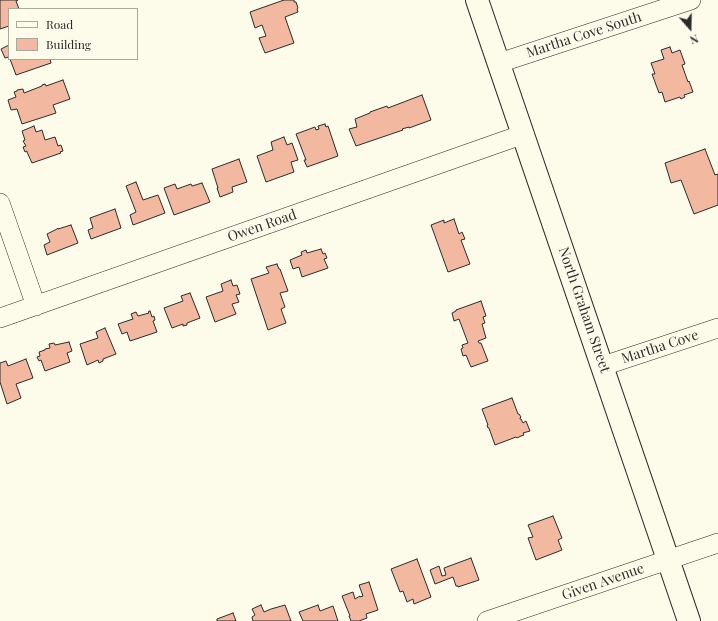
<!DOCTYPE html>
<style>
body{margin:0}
#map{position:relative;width:718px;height:621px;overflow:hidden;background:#fdfbea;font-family:"Playfair Display",serif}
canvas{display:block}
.legend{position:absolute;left:8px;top:8px;width:130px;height:52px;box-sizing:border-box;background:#fdfbea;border:1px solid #a9a89e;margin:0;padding:5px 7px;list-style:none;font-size:12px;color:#2b2b2b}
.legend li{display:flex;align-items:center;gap:8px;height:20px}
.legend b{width:20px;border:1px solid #a9a89e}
.north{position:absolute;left:670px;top:8px;width:40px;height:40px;-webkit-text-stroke:3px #fdfbea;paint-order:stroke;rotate:160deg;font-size:11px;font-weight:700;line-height:16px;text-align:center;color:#2b2b2b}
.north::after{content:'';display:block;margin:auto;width:14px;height:18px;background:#2b2b2b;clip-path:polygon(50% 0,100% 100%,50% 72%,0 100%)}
</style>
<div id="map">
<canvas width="718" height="621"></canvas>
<ul class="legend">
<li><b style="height:5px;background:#fdfbea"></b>Road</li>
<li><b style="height:11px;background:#f2b8a0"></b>Building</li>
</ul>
<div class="north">N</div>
</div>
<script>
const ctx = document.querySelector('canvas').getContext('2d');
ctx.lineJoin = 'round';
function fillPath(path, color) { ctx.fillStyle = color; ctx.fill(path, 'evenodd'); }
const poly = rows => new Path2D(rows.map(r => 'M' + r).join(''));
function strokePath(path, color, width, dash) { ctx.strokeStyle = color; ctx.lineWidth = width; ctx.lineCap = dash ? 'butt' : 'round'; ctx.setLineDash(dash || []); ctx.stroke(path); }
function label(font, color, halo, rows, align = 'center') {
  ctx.font = font + ' "Playfair Display",serif'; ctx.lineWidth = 3; ctx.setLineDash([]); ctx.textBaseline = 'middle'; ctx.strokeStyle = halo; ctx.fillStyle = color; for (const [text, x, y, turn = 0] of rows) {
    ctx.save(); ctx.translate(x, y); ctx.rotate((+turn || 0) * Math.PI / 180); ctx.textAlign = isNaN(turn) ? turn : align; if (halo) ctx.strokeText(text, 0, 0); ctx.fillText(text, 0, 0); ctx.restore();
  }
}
const building = poly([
 [0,0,18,0,16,1,19,9,9,9,9,26,0,29,0,0],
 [284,0,294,0,294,2,296,2,298,8,297,9,298,12,285,17,294,43,265,53,259,38,266,36,262,25,255,28,250,12,284,0],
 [9,45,9,57,5,58,1,49,9,45],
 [670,47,672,53,680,50,685,64,682,65,688,82,689,81,693,92,684,95,685,97,681,99,680,97,665,102,662,92,659,93,652,74,655,74,651,63,664,59,661,50,670,47],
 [10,59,50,59,51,63,16,75,10,59],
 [63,80,70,99,53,105,56,113,22,124,17,109,11,110,8,100,16,97,14,92,17,91,17,90,23,89,24,93,42,86,42,85,45,84,46,86,63,80],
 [422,95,431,120,409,128,409,127,402,129,403,130,356,146,349,129,357,127,355,119,370,113,370,112,387,106,388,108,422,95],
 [325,124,326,127,328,126,338,156,307,167,304,160,306,160,296,134,315,127,316,130,319,129,318,126,325,124],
 [34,126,36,132,42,130,45,140,55,137,58,146,61,145,63,151,60,152,61,153,32,163,27,152,27,151,25,152,23,147,26,146,23,141,25,140,22,131,34,126],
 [284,137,287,145,292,143,298,160,291,162,294,172,266,182,257,156,273,150,271,142,284,137],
 [705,149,715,175,718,174,718,205,694,214,681,180,671,183,665,163,705,149],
 [239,159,247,182,232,187,233,192,220,197,217,188,218,188,212,169,239,159],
 [136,182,143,200,158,195,165,213,133,225,130,215,136,212,126,186,136,182],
 [202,183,210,202,174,215,164,188,175,184,177,189,191,184,192,186,202,183],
 [115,209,121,228,91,239,88,230,93,228,90,218,115,209],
 [454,219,459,234,462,232,465,239,461,240,470,264,448,272,431,225,444,220,444,223,454,219],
 [71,225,78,243,47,255,44,245,50,242,47,234,57,229,58,228,58,229,71,225],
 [321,249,323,254,325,253,327,258,324,259,328,268,302,277,299,267,293,269,290,260,302,255,301,252,306,250,307,253,321,249],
 [277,264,279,269,280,269,288,291,280,293,285,307,281,309,286,323,268,330,251,279,269,273,266,267,277,264],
 [231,280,233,286,237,285,240,294,236,295,239,302,232,304,236,314,215,322,206,297,223,291,221,284,231,280],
 [190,293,200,318,187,323,187,325,183,326,183,324,172,328,164,308,183,301,181,296,190,293],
 [481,301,486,316,483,317,485,323,482,324,486,338,478,341,479,343,481,343,488,361,471,367,466,355,463,356,461,349,463,348,462,345,468,343,459,319,454,321,452,313,456,311,456,310,481,301],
 [150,311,152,317,154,316,155,320,153,321,157,332,130,341,127,332,122,334,118,324,133,319,131,314,136,312,138,316,149,313,148,312,150,311],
 [105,328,116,354,103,359,103,361,99,363,98,360,87,365,80,344,98,338,96,332,105,328],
 [69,342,72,351,67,353,70,362,45,371,41,360,39,361,37,357,40,356,39,352,45,350,45,349,50,348,49,344,54,343,55,345,69,342],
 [26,359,33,378,16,384,21,398,7,404,0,382,0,363,6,361,8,366,26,359],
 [512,398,518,414,519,414,521,417,520,418,520,419,521,419,523,423,526,421,530,431,523,433,524,435,521,436,517,438,516,437,495,445,489,428,488,428,487,425,488,425,482,409,512,398],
 [553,516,562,538,558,540,562,550,536,560,528,538,533,537,528,525,553,516],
 [471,558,479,580,458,587,458,586,456,586,453,577,435,584,430,570,439,566,442,576,446,575,444,568,471,558],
 [417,559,431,597,414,604,413,599,407,602,403,591,400,592,391,569,417,559],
 [369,582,378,610,366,614,367,618,359,621,351,621,349,616,350,616,342,596,353,592,355,599,360,596,360,597,363,596,359,585,369,582],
 [261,605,264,612,271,609,285,605,291,621,253,621,252,617,255,615,252,609,261,605],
 [318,605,320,611,333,606,338,621,303,621,299,612,318,605],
 [233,613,236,621,217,621,217,619,233,613]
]);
fillPath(building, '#f2b8a0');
strokePath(building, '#2b2b2b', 1);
const minor = poly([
 [499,63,691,0],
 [0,203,36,306],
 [0,318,524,134],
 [603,366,718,328],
 [487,621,718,543]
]);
const major = poly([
 [477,0,689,621]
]);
strokePath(minor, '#2b2b2b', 20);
strokePath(major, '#2b2b2b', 24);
strokePath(minor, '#fdfbea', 19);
strokePath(major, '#fdfbea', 22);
label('14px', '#2b2b2b', '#fdfbea', [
 ["Martha Cove South",584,35,-18],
 ["Owen Road",262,226,-19],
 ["North Graham Street",584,310,71],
 ["Martha Cove",660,347,-18],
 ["Given Avenue",603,582,-19]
]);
</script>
